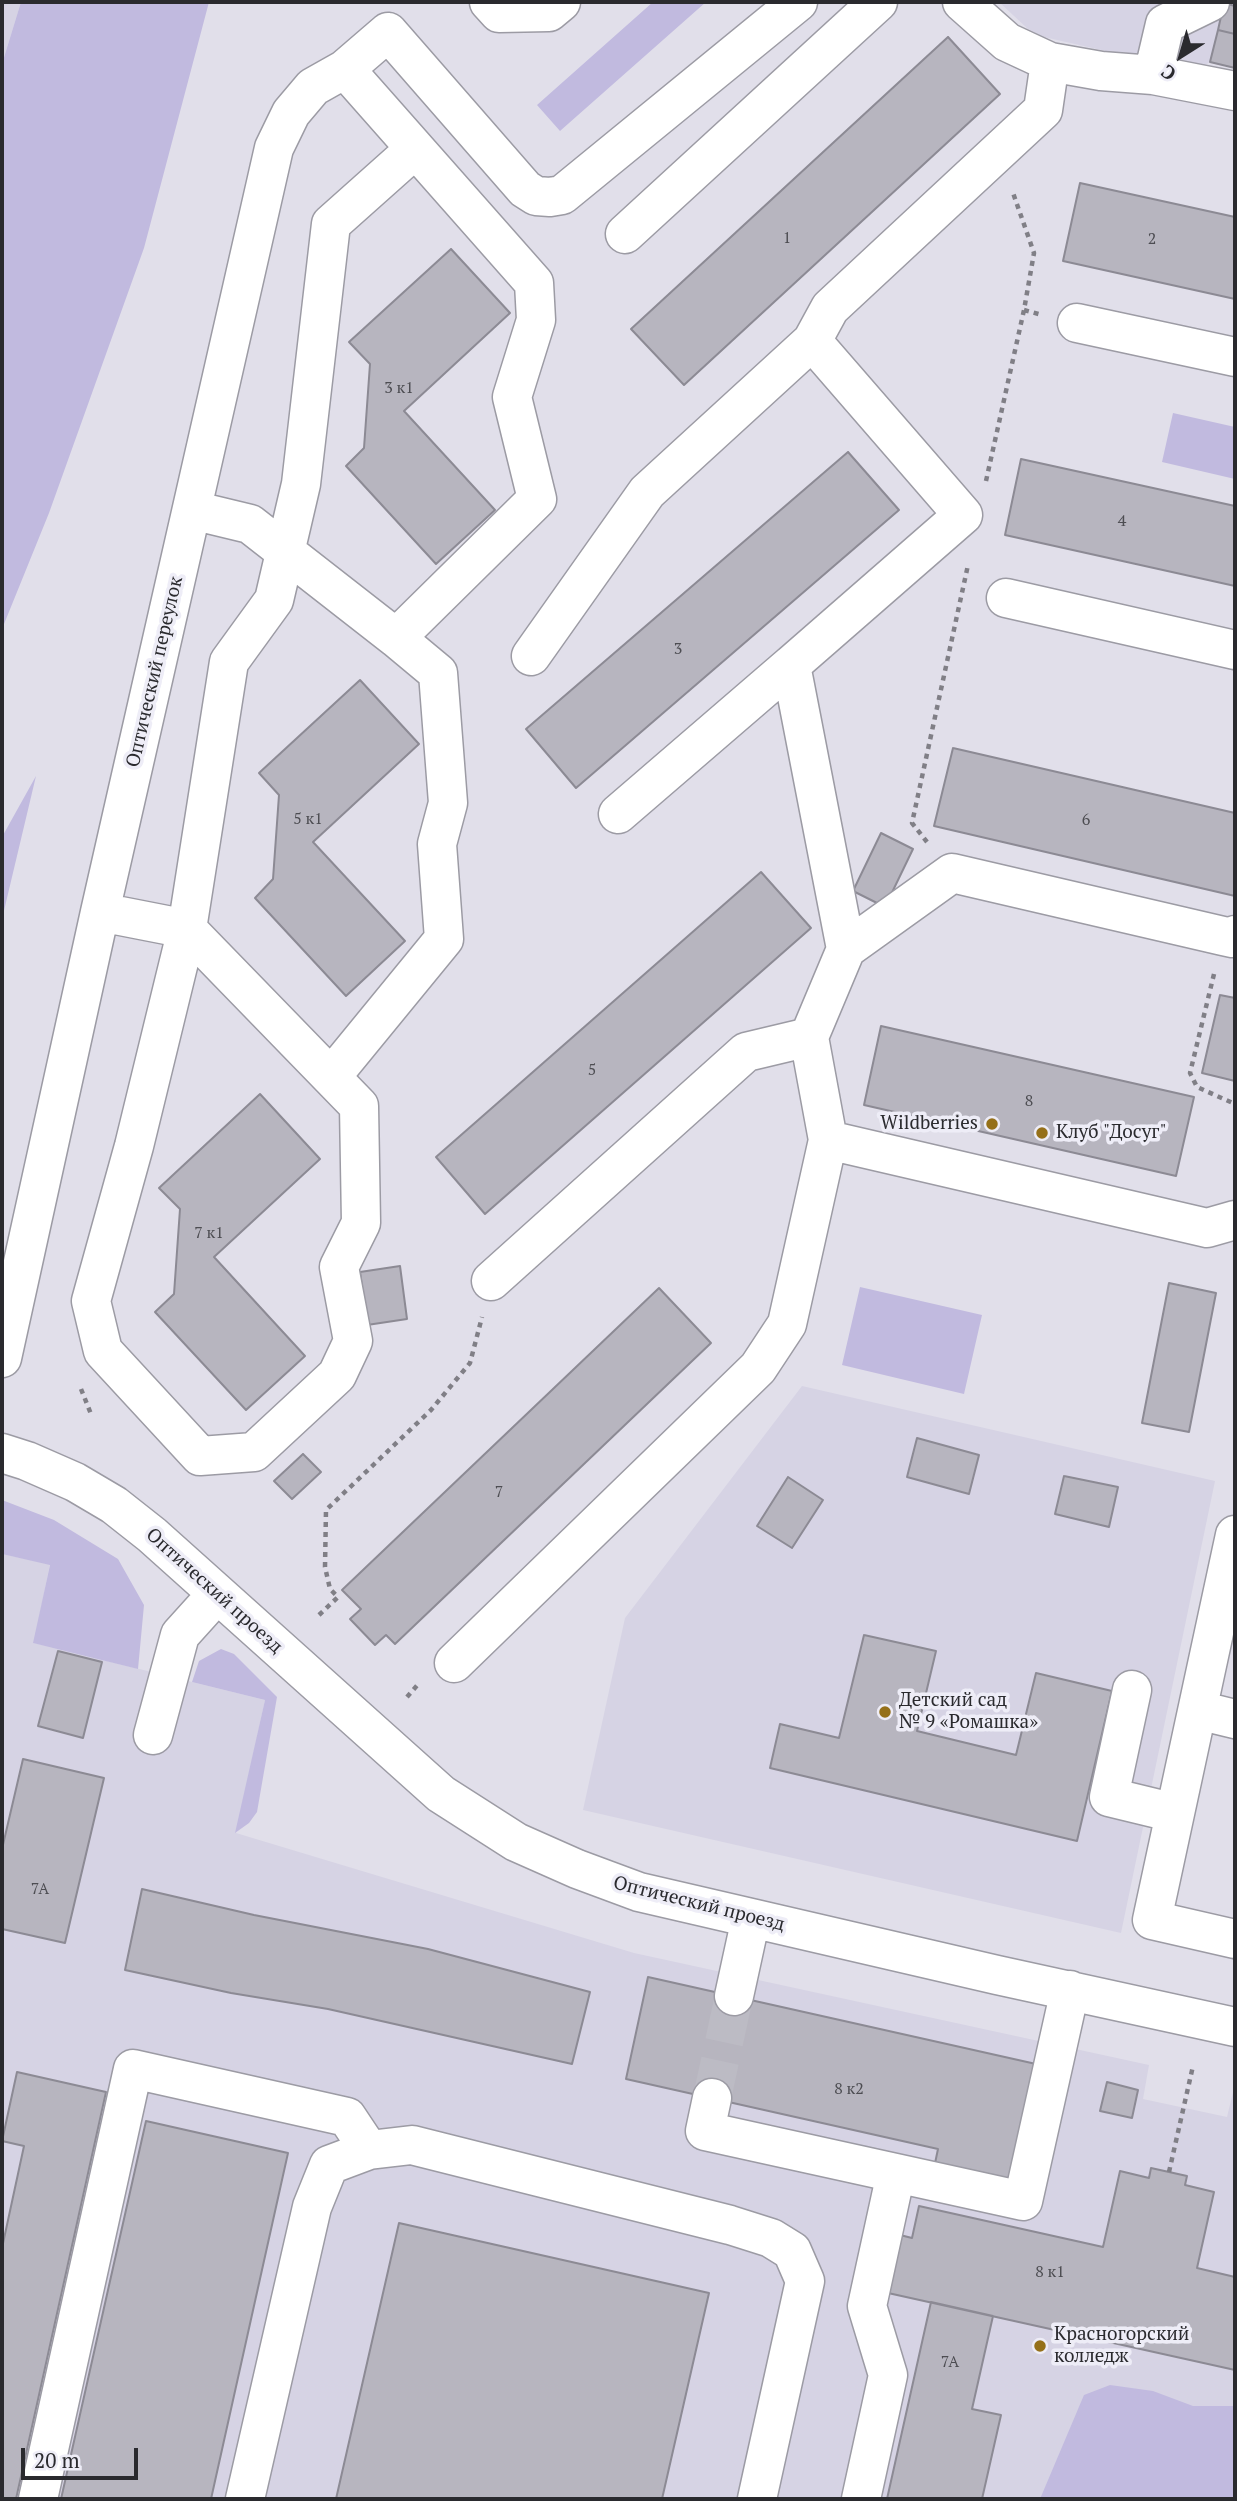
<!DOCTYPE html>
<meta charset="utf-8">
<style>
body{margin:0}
#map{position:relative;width:1237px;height:2501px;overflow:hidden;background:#e1dfea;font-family:"PT Serif",serif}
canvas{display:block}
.frame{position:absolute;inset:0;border:4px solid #2a2a2e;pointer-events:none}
.north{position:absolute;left:1146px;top:21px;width:70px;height:70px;-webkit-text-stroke:5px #eeedf7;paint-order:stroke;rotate:217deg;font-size:19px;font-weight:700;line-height:28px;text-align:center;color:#2a2a2e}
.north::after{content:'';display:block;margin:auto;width:24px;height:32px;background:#2a2a2e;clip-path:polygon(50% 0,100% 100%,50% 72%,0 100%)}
.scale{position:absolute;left:21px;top:2448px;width:117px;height:32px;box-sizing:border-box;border:4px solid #2a2a2e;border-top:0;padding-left:9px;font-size:21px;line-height:24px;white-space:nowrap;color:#2a2a2e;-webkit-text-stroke:5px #eeedf7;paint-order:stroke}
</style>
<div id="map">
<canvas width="1237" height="2501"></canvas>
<div class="frame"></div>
<div class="north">С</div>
<div class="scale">20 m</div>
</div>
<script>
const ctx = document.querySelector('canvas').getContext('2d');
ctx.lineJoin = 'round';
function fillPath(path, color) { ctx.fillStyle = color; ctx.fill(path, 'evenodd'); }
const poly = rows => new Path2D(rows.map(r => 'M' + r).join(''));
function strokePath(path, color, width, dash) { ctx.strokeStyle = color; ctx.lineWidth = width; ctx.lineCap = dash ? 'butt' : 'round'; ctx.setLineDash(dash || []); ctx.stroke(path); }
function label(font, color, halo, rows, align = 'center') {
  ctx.font = font + ' "PT Serif",serif'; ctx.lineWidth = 7; ctx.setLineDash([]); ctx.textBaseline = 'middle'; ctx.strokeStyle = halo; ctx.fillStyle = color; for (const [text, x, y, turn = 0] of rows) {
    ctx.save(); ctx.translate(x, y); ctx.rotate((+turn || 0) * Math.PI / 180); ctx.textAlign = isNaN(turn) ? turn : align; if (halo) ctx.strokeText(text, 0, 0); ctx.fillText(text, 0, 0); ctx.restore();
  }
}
fillPath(poly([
 [2,2,21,2,2,64],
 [999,2,1235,2,1235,68,1210,62,1194,71,1044,37,1028,29],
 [802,1386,1215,1481,1121,1933,583,1810,625,1618],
 [2,1554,50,1564,34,1643,265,1700,236,1833,634,1953,1149,2065,1143,2099,1227,2117,1235,2084,1235,2499,2,2499]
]), '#d6d3e4');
fillPath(poly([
 [21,2,209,2,144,248,49,513,2,629,2,64],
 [653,2,706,2,560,131,537,105],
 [1173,413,1235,427,1235,479,1162,462],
 [36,776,2,919,2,837],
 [860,1287,982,1315,964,1394,842,1365],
 [2,1500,54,1520,118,1559,144,1605,138,1669,33,1643,50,1565,2,1554],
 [221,1649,234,1654,277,1697,257,1812,249,1823,235,1833,265,1700,192,1682,199,1661],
 [1110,2385,1153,2391,1193,2406,1235,2406,1235,2499,1040,2499,1084,2395]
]), '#c1badf');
const building = poly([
 [1224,3,1235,6,1235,34,1218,30,1224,3],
 [1218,30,1235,34,1235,68,1210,62,1218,30],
 [948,37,1000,94,684,385,631,329,948,37],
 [1080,183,1235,217,1235,299,1063,261,1080,183],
 [451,249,510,313,404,411,495,510,436,564,346,466,364,448,370,364,349,342,451,249],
 [848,452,899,510,576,788,526,729,848,452],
 [1021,459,1235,506,1235,586,1005,535,1021,459],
 [360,680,419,744,313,842,405,941,346,996,255,898,273,879,279,795,259,773,360,680],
 [953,748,1235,813,1235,896,934,826,953,748],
 [881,833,913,849,885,907,853,891,881,833],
 [761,872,811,928,485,1214,436,1157,761,872],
 [1220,995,1235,998,1235,1081,1202,1073,1220,995],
 [881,1026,1194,1097,1176,1176,864,1105,881,1026],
 [260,1094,320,1159,214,1257,305,1356,246,1410,155,1312,174,1294,180,1209,159,1188,260,1094],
 [400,1266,407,1319,367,1325,360,1272,400,1266],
 [1169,1283,1216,1293,1189,1432,1142,1423,1169,1283],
 [659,1288,711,1343,395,1644,386,1635,375,1645,350,1619,361,1609,342,1590,659,1288],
 [917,1438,979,1455,969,1494,907,1477,917,1438],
 [303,1454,321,1472,292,1499,274,1481,303,1454],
 [1064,1476,1118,1487,1109,1527,1055,1514,1064,1476],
 [788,1477,823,1500,792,1548,757,1526,788,1477],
 [864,1635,936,1651,917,1731,1016,1755,1036,1673,1112,1691,1077,1841,770,1768,780,1724,839,1738,864,1635],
 [58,1651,102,1662,83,1738,38,1726,58,1651],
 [23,1759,104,1778,65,1943,2,1929,2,1849,23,1759],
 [142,1889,254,1915,428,1949,590,1992,572,2064,328,2009,231,1993,125,1970,142,1889],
 [648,1977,1036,2064,1009,2185,934,2168,938,2149,626,2079,648,1977],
 [17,2072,106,2092,16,2499,2,2499,2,2248,24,2146,2,2141,17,2072],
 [1107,2082,1138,2090,1132,2118,1100,2111,1107,2082],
 [146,2121,288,2153,211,2499,61,2499,146,2121],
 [1151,2168,1187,2176,1185,2185,1214,2192,1197,2268,1235,2277,1235,2370,879,2291,892,2233,912,2238,919,2206,1103,2247,1120,2171,1149,2178,1151,2168],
 [399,2223,709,2293,662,2499,336,2499,399,2223],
 [931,2302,993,2316,972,2409,1001,2415,982,2499,887,2499,931,2302]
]);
fillPath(building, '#b7b5bf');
strokePath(building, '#8c8a94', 2);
strokePath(poly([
 [712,2098,734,1996]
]), '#bcbbc4', 38, [38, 19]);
const minor = poly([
 [489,2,499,13,549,12,561,2],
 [962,2,1007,42,1050,62,1101,71,1153,75,1235,91],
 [388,32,525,189,536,196,550,197,562,195,798,2],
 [1153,75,1165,24,1210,2],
 [625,234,878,2],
 [1077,323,1235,357],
 [192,510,250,524,396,638],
 [1006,598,1235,650],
 [531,656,647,492,812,341],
 [618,814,791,665],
 [100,912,187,929,359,1106,361,1223,339,1267,353,1341,337,1375,254,1452,200,1456,103,1351,91,1301,134,1146,187,929,229,662,274,600,301,484,331,224,414,150],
 [846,949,952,873,1223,936,1232,938,1235,935],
 [331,1077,444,939,437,844,448,803,438,673,396,638,537,499,512,397,536,320,534,283,345,69],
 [828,1140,1207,1228,1235,1220],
 [491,1281,746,1052,809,1037],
 [2,1358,100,912,274,148,291,113,313,87,345,69,388,32],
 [2,1453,27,1461,75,1482,114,1505,152,1535,441,1794,516,1842,577,1869,639,1892,997,1975,1235,2027],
 [1235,1535,1152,1920,1235,1939],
 [454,1663,758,1368,787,1324,828,1140,809,1037,846,949,791,665,963,515,812,341,830,308,1043,110,1050,62],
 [1132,1690,1109,1797,1175,1813],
 [1198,1710,1235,1719],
 [153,1735,180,1635,217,1594],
 [734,1996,751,1918],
 [712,2098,705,2131,1023,2201,1070,1990],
 [38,2499,133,2069,347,2117,369,2150],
 [245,2499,312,2207,329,2165,369,2150,412,2145,730,2225,771,2238,792,2251,805,2281,757,2499],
 [861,2499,888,2375,867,2306,896,2173]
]);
strokePath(minor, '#9c9ba4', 41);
strokePath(poly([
 [1024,310,1042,315],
 [986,481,1024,310,1034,253,1012,190],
 [927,842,912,823,968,565],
 [1214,974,1190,1073,1197,1087,1235,1104],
 [81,1389,91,1414],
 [319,1615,338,1597,330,1589,325,1567,326,1510,431,1410,470,1363,482,1317],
 [407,1697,420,1682],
 [1169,2172,1193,2066]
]), '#807f86', 4.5, [5, 5]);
strokePath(minor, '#fff', 38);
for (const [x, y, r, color] of [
 [992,1124,7,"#957019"],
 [1042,1133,7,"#957019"],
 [885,1712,7,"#957019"],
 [1040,2346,7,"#957019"]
]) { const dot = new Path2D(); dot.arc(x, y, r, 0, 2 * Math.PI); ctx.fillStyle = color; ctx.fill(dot); strokePath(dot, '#eeedf7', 2.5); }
label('16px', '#4d4d52', null, [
 ["1",787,238],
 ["2",1152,239],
 ["3 к1",399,388],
 ["4",1122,521],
 ["3",678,649],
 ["5 к1",308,819],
 ["6",1086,820],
 ["5",592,1070],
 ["8",1029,1101],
 ["7 к1",209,1233],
 ["7",499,1492],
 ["7А",40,1889],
 ["8 к2",849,2089],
 ["8 к1",1050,2272],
 ["7А",950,2362]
]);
label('19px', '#2a2a2e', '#eeedf7', [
 ["Оптический переулок",155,672,-77],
 ["Оптический проезд",214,1591,42],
 ["Оптический проезд",699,1904,14]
]);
label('19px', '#2a2a2e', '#eeedf7', [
 ["Wildberries",978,1124,"right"],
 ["Клуб \"Досуг\"",1056,1133],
 ["Детский сад",899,1701],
 ["№ 9 «Ромашка»",899,1723],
 ["Красногорский",1054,2335],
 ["колледж",1054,2357]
], 'left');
</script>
